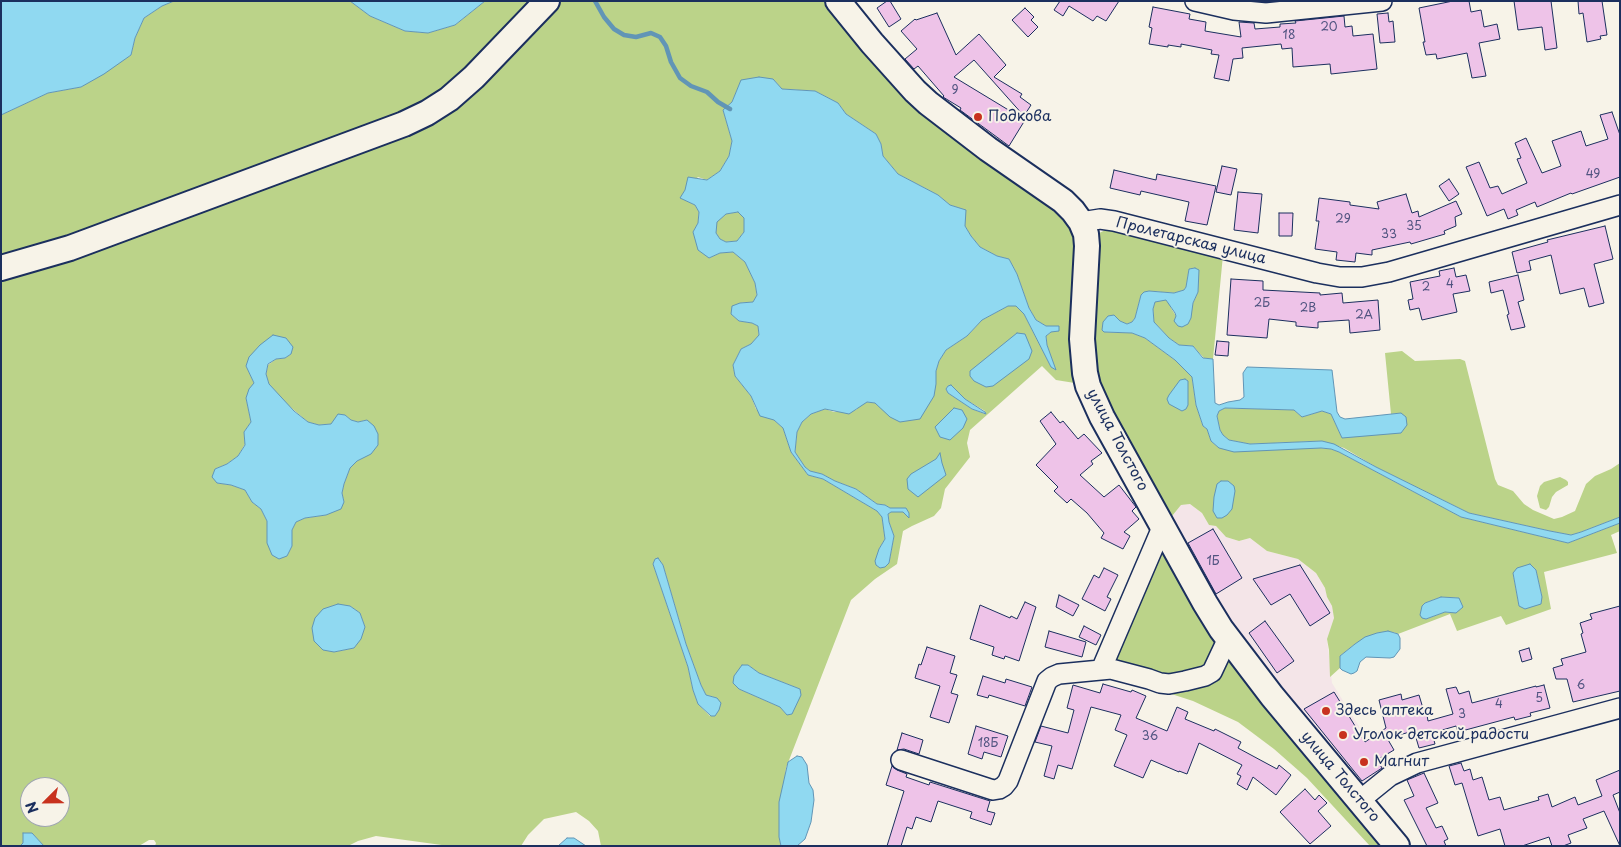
<!DOCTYPE html>
<meta charset="utf-8">
<style>
body{margin:0}
#map{position:relative;width:1621px;height:847px;overflow:hidden;background:#f7f3e8;font-family:"Playpen Sans",sans-serif}
canvas{display:block}
.frame{position:absolute;inset:0;border:2px solid #1b2f5e;pointer-events:none}
.north{position:absolute;left:20px;top:777px;width:50px;height:50px;box-sizing:border-box;background:#f7f3e8;border:1px solid #9fa5b1;border-radius:50%;rotate:247deg;font-size:14px;font-weight:700;line-height:20px;text-align:center;color:#1b2f5e}
.north::after{content:'';display:block;margin:auto;width:18px;height:22px;background:#c8321e;clip-path:polygon(50% 0,100% 100%,50% 72%,0 100%)}
</style>
<div id="map">
<canvas width="1621" height="847"></canvas>
<div class="frame"></div>
<div class="north">N</div>
</div>
<script>
const ctx = document.querySelector('canvas').getContext('2d');
ctx.lineJoin = 'round';
function fillPath(path, color) { ctx.fillStyle = color; ctx.fill(path, 'evenodd'); }
const poly = rows => new Path2D(rows.map(r => 'M' + r).join(''));
function strokePath(path, color, width, dash) { ctx.strokeStyle = color; ctx.lineWidth = width; ctx.lineCap = dash ? 'butt' : 'round'; ctx.setLineDash(dash || []); ctx.stroke(path); }
function label(font, color, halo, rows, align = 'center') {
  ctx.font = font + ' "Playpen Sans",sans-serif'; ctx.lineWidth = 4; ctx.setLineDash([]); ctx.textBaseline = 'middle'; ctx.strokeStyle = halo; ctx.fillStyle = color; for (const [text, x, y, turn = 0] of rows) {
    ctx.save(); ctx.translate(x, y); ctx.rotate((+turn || 0) * Math.PI / 180); ctx.textAlign = isNaN(turn) ? turn : align; if (halo) ctx.strokeText(text, 0, 0); ctx.fillText(text, 0, 0); ctx.restore();
  }
}
fillPath(poly([
 [1190,504,1202,513,1209,525,1216,526,1226,537,1239,541,1250,538,1267,551,1298,559,1316,573,1325,588,1327,597,1332,606,1334,618,1327,639,1332,683,1388,773,1360,794,1261,672,1168,522,1181,505]
]), '#f4e5e8');
fillPath(poly([
 [174,1,350,1,370,16,405,31,428,33,455,25,485,1,535,1,466,71,442,90,421,104,399,115,66,239,1,258,1,115,48,93,81,87,131,55,135,38,144,18,162,6],
 [560,1,832,1,1074,224,1081,384,1056,380,1042,366,970,430,967,443,970,457,945,489,941,508,934,516,912,526,903,531,897,564,875,579,851,600,786,768,779,837,781,846,601,846,598,831,589,821,576,812,544,819,528,835,521,846,449,846,376,836,358,841,348,846,207,846,203,845,155,846,156,843,154,840,149,840,139,846,44,846,32,833,20,846,1,846,1,280,66,263,373,146,503,60],
 [773,79,782,89,815,91,838,103,846,114,876,134,881,144,883,156,898,174,938,195,950,205,965,210,965,226,971,236,980,247,997,256,1009,259,1017,274,1029,308,1036,320,1046,326,1051,332,1046,336,1047,345,1055,369,1051,367,1024,314,1016,306,1008,306,982,320,967,336,946,350,939,361,936,371,936,384,881,408,875,403,867,402,861,404,856,410,834,412,825,409,811,414,802,422,797,432,795,452,805,467,810,471,822,474,835,481,856,489,877,504,885,505,890,508,905,508,903,512,891,512,888,514,889,522,894,536,889,563,879,549,885,539,882,516,877,511,823,479,808,475,791,452,783,428,774,420,756,409,751,396,735,376,733,365,741,349,751,344,759,336,758,326,752,323,739,321,731,314,740,303,753,302,757,296,755,283,745,262,733,252,720,253,709,258,693,232,698,223,699,212,695,205,681,198,685,190,698,177,707,180,720,171,729,156,732,141,723,110,732,102,741,81],
 [291,354,285,358,276,359,268,365,266,374,269,384,282,400,308,422,319,425,331,424,345,415,351,420,358,422,367,420,371,453,357,461,350,468,344,484,342,493,344,502,326,515,305,518,296,522,292,530,292,546,287,556,267,543,267,521,261,509,252,502,245,490,231,485,217,483,215,469,227,464,238,456,245,444,244,432,251,422,246,398,254,383,246,366],
 [951,385,965,399,985,411,985,414,972,409,948,393,946,389,948,386],
 [655,559,658,559,663,565,686,644,701,685,706,695,717,698,710,716,698,704,693,690,688,667,653,564],
 [350,606,360,613,365,627,354,648,334,652],
 [748,665,759,673,800,689,787,715,780,707,739,689],
 [30,787,60,787,60,817,30,817],
 [738,212,744,218,744,232,737,241,726,242,720,239,716,233,716,222,726,214],
 [1112,227,1223,255,1213,359,1204,358,1193,346,1179,345,1169,338,1154,322,1153,309,1155,302,1160,300,1166,300,1170,303,1171,308,1176,316,1191,318,1191,308,1198,292,1195,268,1189,269,1186,287,1184,290,1174,293,1149,291,1141,295,1135,318,1132,322,1127,324,1120,321,1114,315,1104,332,1132,333,1145,338,1175,360,1192,377,1196,405,1203,426,1207,429,1211,441,1219,448,1321,448,1331,449,1339,452,1461,517,1568,543,1620,523,1620,531,1611,535,1617,553,1544,572,1551,609,1506,625,1501,616,1457,631,1450,614,1398,634,1393,632,1377,633,1355,644,1340,656,1340,668,1330,677,1329,650,1327,639,1334,618,1332,606,1327,597,1325,588,1316,573,1298,559,1267,551,1250,538,1239,541,1226,537,1216,526,1209,525,1202,513,1190,504,1181,505,1168,521,1092,378,1097,234],
 [1530,565,1536,570,1542,597,1519,606,1513,573],
 [1441,597,1459,598,1451,613,1445,612,1426,619,1425,603],
 [1402,351,1415,361,1460,359,1465,361,1495,479,1498,485,1513,491,1524,504,1533,510,1554,519,1562,517,1575,511,1586,484,1595,476,1611,469,1620,463,1620,517,1581,532,1571,535,1550,531,1469,513,1376,467,1344,448,1322,441,1250,444,1229,440,1223,435,1220,430,1217,416,1219,411,1225,408,1294,410,1302,417,1322,411,1331,414,1342,438,1401,413,1391,414,1385,353],
 [1560,477,1566,480,1568,482,1568,485,1556,492,1552,497,1549,507,1546,510,1540,508,1537,496,1540,486,1544,482],
 [1162,536,1391,846,1370,846,1307,778,1274,749,1238,722,1193,701,1156,689,1104,677]
]), '#bbd389');
const water = poly([
 [1,1,174,1,162,6,144,18,135,38,131,55,104,74,81,87,48,93,1,115,1,1],
 [350,1,485,1,455,25,428,33,405,31,370,16,350,1],
 [759,77,773,79,782,89,815,91,838,103,846,114,876,134,881,144,883,156,898,174,938,195,950,205,966,210,965,226,971,236,980,247,997,256,1009,259,1017,274,1029,308,1036,320,1046,326,1059,326,1059,331,1051,332,1046,336,1047,345,1056,370,1051,367,1024,314,1016,306,1008,306,982,320,967,336,946,350,939,361,936,371,936,384,934,396,920,419,900,422,890,417,875,403,867,402,849,414,825,409,811,414,802,422,797,432,795,452,805,467,810,471,822,474,835,481,856,489,877,504,885,505,890,508,906,508,909,513,909,518,903,512,891,512,888,514,889,522,894,536,889,563,885,567,880,568,876,565,875,561,879,549,885,539,882,517,877,511,823,479,808,475,791,452,783,428,774,420,760,416,751,396,735,376,733,365,741,349,751,344,759,335,758,326,752,323,739,321,731,314,732,306,740,303,753,302,757,295,755,283,745,262,733,252,720,253,709,258,698,250,693,232,698,223,699,212,695,205,680,198,685,190,688,177,707,180,720,171,729,156,732,141,723,110,732,102,741,80,759,77],
 [738,212,744,218,744,232,737,241,726,242,720,239,716,233,717,222,726,214,738,212],
 [1195,268,1199,270,1198,292,1193,303,1191,318,1188,324,1182,327,1178,326,1174,321,1176,316,1175,313,1166,300,1155,302,1153,309,1154,322,1169,338,1179,345,1193,346,1203,358,1213,359,1215,403,1219,405,1228,402,1240,400,1244,397,1243,373,1247,367,1332,370,1337,412,1340,417,1345,419,1401,413,1406,417,1407,425,1401,433,1342,438,1331,414,1322,411,1302,417,1294,410,1225,408,1219,411,1217,416,1220,430,1223,435,1229,440,1250,444,1322,441,1334,444,1376,467,1469,513,1550,531,1571,535,1581,532,1620,517,1620,523,1568,543,1461,517,1339,452,1331,449,1321,448,1234,452,1219,448,1211,441,1207,429,1203,426,1196,405,1192,377,1175,360,1145,338,1132,333,1104,332,1102,330,1103,322,1108,316,1114,315,1120,321,1127,324,1132,322,1135,318,1141,295,1144,292,1149,291,1174,293,1184,290,1186,287,1189,269,1195,268],
 [1017,333,1025,334,1032,351,1029,359,993,386,986,387,974,381,970,376,970,371,1017,333],
 [273,335,286,338,293,347,291,354,285,358,276,359,268,364,266,374,269,384,294,411,308,422,319,425,331,424,338,414,345,415,351,420,358,422,367,420,374,426,378,434,378,445,371,454,357,461,350,468,344,484,342,493,344,502,341,509,326,515,305,518,296,522,292,530,292,546,287,556,279,559,272,555,267,543,267,521,261,509,252,502,245,490,231,485,217,483,212,477,215,469,227,464,238,456,245,445,244,432,251,422,246,398,249,389,254,383,246,366,249,357,260,345,273,335],
 [1185,379,1188,381,1188,405,1186,409,1182,411,1169,404,1167,399,1169,395,1180,380,1185,379],
 [951,385,965,399,985,412,986,414,972,409,948,393,946,389,948,386,951,385],
 [954,408,962,410,967,419,963,428,950,440,940,437,935,427,954,408],
 [940,453,942,463,946,475,918,497,908,489,907,479,911,474,936,459,940,453],
 [1221,481,1228,481,1234,486,1235,491,1232,509,1227,515,1222,518,1217,518,1213,511,1214,497,1217,484,1221,481],
 [658,558,663,565,686,644,701,685,706,695,717,698,721,703,719,710,715,716,711,716,698,704,693,690,688,667,653,564,655,559,658,558],
 [1530,564,1536,570,1542,597,1541,604,1525,609,1519,606,1513,573,1517,568,1530,564],
 [1441,597,1459,598,1463,607,1456,613,1445,612,1426,619,1422,618,1420,615,1422,606,1425,603,1441,597],
 [338,604,350,606,360,613,365,627,361,639,354,648,334,652,323,650,314,641,312,628,315,618,323,609,338,604],
 [1388,631,1398,634,1400,638,1400,649,1394,657,1390,658,1366,657,1360,662,1357,671,1354,673,1351,674,1342,670,1340,668,1340,656,1355,644,1365,637,1377,633,1388,631],
 [742,665,748,665,759,673,800,689,801,695,792,714,787,715,780,707,739,689,733,683,734,676,742,665],
 [797,756,802,757,807,765,809,783,813,790,814,800,811,822,805,839,797,846,781,846,779,837,779,802,788,762,797,756],
 [23,833,32,833,44,846,20,846,23,843,23,833],
 [567,838,574,838,586,846,558,846,567,838]
]);
fillPath(water, '#90d9f1');
strokePath(water, '#6195b6', 1);
strokePath(poly([
 [595,1,604,17,614,29,624,35,636,37,651,33,660,37,666,46,671,62,680,78,691,86,707,92,718,102,730,109]
]), '#6195b6', 4.5);
const building = poly([
 [887,1,890,1,901,19,889,27,877,8,887,1],
 [1060,1,1119,1,1106,21,1097,16,1093,21,1069,6,1063,16,1054,10,1060,1],
 [1453,1,1469,1,1471,12,1481,10,1484,27,1497,24,1500,39,1479,43,1486,76,1472,78,1467,53,1437,59,1436,54,1426,55,1423,42,1425,42,1419,8,1453,1],
 [1514,1,1551,1,1557,48,1545,50,1542,27,1518,30,1514,1],
 [1578,1,1602,1,1607,35,1600,36,1601,39,1587,42,1583,13,1579,14,1578,1],
 [1153,7,1190,14,1189,19,1206,22,1205,31,1241,37,1239,22,1254,23,1255,29,1280,27,1280,24,1296,23,1295,21,1344,16,1345,27,1352,26,1353,36,1373,34,1377,69,1331,74,1330,64,1293,67,1292,48,1282,49,1281,44,1242,48,1243,58,1233,59,1229,81,1214,78,1219,55,1211,54,1212,50,1181,44,1181,47,1168,45,1168,47,1149,44,1152,28,1149,27,1153,7],
 [1025,8,1034,17,1031,20,1038,27,1028,37,1012,20,1025,8],
 [937,13,956,55,979,34,1006,65,994,77,1022,94,1020,97,1031,105,1024,116,974,60,954,77,1025,120,1009,146,960,110,961,108,943,97,944,96,918,66,914,69,905,59,917,49,901,31,915,19,916,20,937,13],
 [1388,13,1389,22,1393,21,1395,42,1380,43,1377,14,1388,13],
 [1612,112,1620,135,1620,177,1572,194,1571,193,1537,207,1535,202,1516,210,1518,215,1508,219,1504,209,1487,216,1466,167,1479,162,1490,188,1498,186,1502,194,1527,183,1517,159,1521,158,1515,143,1526,138,1542,173,1561,166,1552,141,1581,131,1586,146,1608,139,1600,115,1612,112],
 [1222,166,1237,169,1231,195,1216,192,1222,166],
 [1114,170,1156,180,1157,174,1216,186,1207,225,1185,221,1189,202,1141,191,1140,195,1110,188,1114,170],
 [1449,179,1459,194,1449,201,1439,186,1449,179],
 [1238,192,1262,194,1258,233,1234,230,1238,192],
 [1406,194,1412,213,1418,211,1419,217,1456,201,1462,214,1455,217,1456,226,1444,231,1445,234,1411,244,1410,242,1372,250,1372,255,1356,253,1355,262,1336,260,1337,252,1315,249,1319,221,1316,221,1319,198,1350,202,1350,205,1379,209,1377,202,1406,194],
 [1279,213,1293,213,1292,236,1279,236,1279,213],
 [1605,226,1613,259,1594,264,1604,303,1589,307,1584,288,1560,294,1551,255,1529,261,1531,270,1517,273,1512,252,1548,242,1547,240,1605,226],
 [1454,268,1456,277,1466,275,1470,291,1453,294,1457,312,1422,320,1419,308,1410,310,1408,300,1413,299,1410,282,1440,276,1439,271,1454,268],
 [1518,275,1524,300,1518,302,1525,327,1511,330,1507,315,1509,314,1503,290,1491,293,1489,282,1518,275],
 [1231,279,1263,281,1263,290,1320,293,1320,295,1342,293,1343,303,1378,300,1380,330,1350,333,1349,320,1318,322,1318,328,1296,326,1296,322,1269,319,1267,338,1227,335,1231,279],
 [1217,341,1229,342,1228,356,1215,355,1217,341],
 [1051,412,1060,423,1063,421,1078,439,1084,434,1102,453,1091,461,1093,464,1080,475,1104,497,1119,485,1136,507,1132,511,1139,519,1124,532,1130,536,1123,549,1101,538,1104,533,1087,513,1071,499,1067,503,1054,491,1058,487,1036,465,1056,444,1040,421,1051,412],
 [1213,529,1242,578,1216,594,1188,543,1213,529],
 [1300,565,1330,613,1310,626,1290,594,1271,605,1253,579,1300,565],
 [1104,568,1118,575,1107,597,1111,599,1105,611,1082,599,1094,575,1099,578,1104,568],
 [1059,595,1079,605,1073,616,1056,607,1059,595],
 [1025,602,1036,607,1019,661,1005,656,1004,659,992,655,994,647,970,639,980,605,1010,618,1011,616,1017,619,1025,602],
 [1620,606,1620,691,1573,702,1567,679,1556,679,1553,668,1563,665,1561,659,1586,652,1581,634,1583,633,1580,623,1592,619,1590,614,1620,606],
 [1265,621,1294,661,1277,673,1249,633,1265,621],
 [1084,626,1101,635,1096,645,1079,637,1084,626],
 [1049,631,1086,642,1082,657,1045,647,1049,631],
 [927,647,955,656,950,673,957,675,951,693,958,695,949,723,930,717,940,686,915,678,919,664,921,665,927,647],
 [1529,648,1532,659,1522,662,1519,651,1529,648],
 [983,676,1005,683,1006,679,1032,687,1025,706,989,695,988,698,977,695,983,676],
 [1103,684,1131,692,1132,690,1146,696,1136,718,1167,731,1177,707,1188,712,1185,719,1214,731,1215,729,1241,742,1238,748,1277,769,1279,765,1291,775,1276,795,1253,777,1247,790,1237,784,1241,776,1237,774,1242,765,1199,743,1187,774,1179,771,1179,772,1151,760,1143,778,1114,766,1127,735,1115,730,1121,715,1091,707,1072,769,1058,765,1054,779,1044,776,1052,746,1035,742,1041,726,1068,733,1074,710,1067,708,1073,685,1100,693,1103,684],
 [1544,685,1550,708,1530,713,1531,716,1515,720,1514,717,1458,732,1456,726,1432,733,1435,744,1419,748,1414,731,1387,738,1394,750,1377,760,1382,768,1362,781,1304,709,1334,692,1365,742,1386,728,1379,700,1401,694,1402,700,1419,695,1425,715,1427,715,1428,721,1453,714,1446,689,1456,687,1459,694,1469,691,1472,703,1536,686,1536,687,1544,685],
 [976,726,1008,736,1001,757,984,752,982,759,968,754,976,726],
 [902,733,923,740,919,754,904,749,897,750,902,733],
 [1461,763,1464,771,1470,769,1473,780,1482,777,1489,800,1500,797,1504,810,1539,800,1538,797,1548,794,1552,807,1575,797,1578,805,1602,796,1596,780,1620,770,1620,792,1613,795,1620,813,1620,846,1604,811,1583,819,1587,828,1568,835,1571,843,1563,846,1552,846,1549,837,1522,846,1505,846,1500,829,1478,836,1462,783,1455,785,1449,766,1461,763],
 [892,766,897,770,907,774,906,777,929,785,930,782,990,801,987,811,995,813,991,825,970,818,972,812,938,801,931,822,916,817,912,829,907,827,901,846,887,846,904,791,886,785,892,766],
 [1424,773,1438,803,1426,808,1436,828,1442,826,1448,839,1444,841,1446,846,1427,846,1404,800,1414,796,1407,780,1424,773],
 [1305,789,1315,800,1319,795,1327,803,1318,811,1331,826,1310,844,1280,812,1305,789]
]);
fillPath(building, '#eec3e8');
strokePath(building, '#1b2f5e', 1);
const minor = poly([
 [1195,1,1234,10,1266,13,1382,1],
 [1081,222,1100,219,1114,221,1317,273,1340,277,1362,277,1389,272,1620,205],
 [1101,670,1163,525],
 [901,760,993,790,999,789,1004,786,1008,781,1047,681,1052,677,1059,674,1111,669,1149,679,1160,683,1169,684,1185,681,1205,676,1212,672,1228,638],
 [1359,801,1390,776,1417,763,1620,708]
]);
const major = poly([
 [838,1,872,43,915,91,928,103,988,149,1063,201,1073,211,1081,222,1086,234,1087,246,1082,339,1085,373,1088,386,1102,417,1205,603,1221,629,1272,696,1397,846],
 [1,268,70,248,404,124,427,113,449,99,474,77,547,1]
]);
strokePath(minor, '#1b2f5e', 22);
strokePath(major, '#1b2f5e', 28);
strokePath(minor, '#f7f3e8', 19);
strokePath(major, '#f7f3e8', 24);
for (const [x, y, r, color] of [
 [978,117,5,"#c8321e"],
 [1326,711,5,"#c8321e"],
 [1343,735,5,"#c8321e"],
 [1364,762,5,"#c8321e"]
]) { const dot = new Path2D(); dot.arc(x, y, r, 0, 2 * Math.PI); ctx.fillStyle = color; ctx.fill(dot); strokePath(dot, '#f7f3e8', 2); }
label('12px', '#505480', null, [
 ["20",1329,28],
 ["18",1289,36],
 ["9",955,91],
 ["49",1593,175],
 ["29",1343,220],
 ["35",1414,227],
 ["33",1389,235],
 ["4",1450,285],
 ["2",1426,288],
 ["2Б",1262,304],
 ["2В",1308,309],
 ["2А",1364,316],
 ["1Б",1213,562],
 ["6",1581,686],
 ["5",1539,699],
 ["4",1499,705],
 ["3",1462,715],
 ["36",1150,737],
 ["18Б",988,744]
]);
label('15px', '#1b2f5e', '#f7f3e8', [
 ["Подкова",988,117],
 ["Здесь аптека",1336,711],
 ["Уголок детской радости",1353,735],
 ["Магнит",1374,762]
], 'left');
label('15px', '#1b2f5e', '#f7f3e8', [
 ["Пролетарская улица",1191,241,14],
 ["улица Толстого",1117,440,62],
 ["улица Толстого",1340,777,50]
]);
</script>
